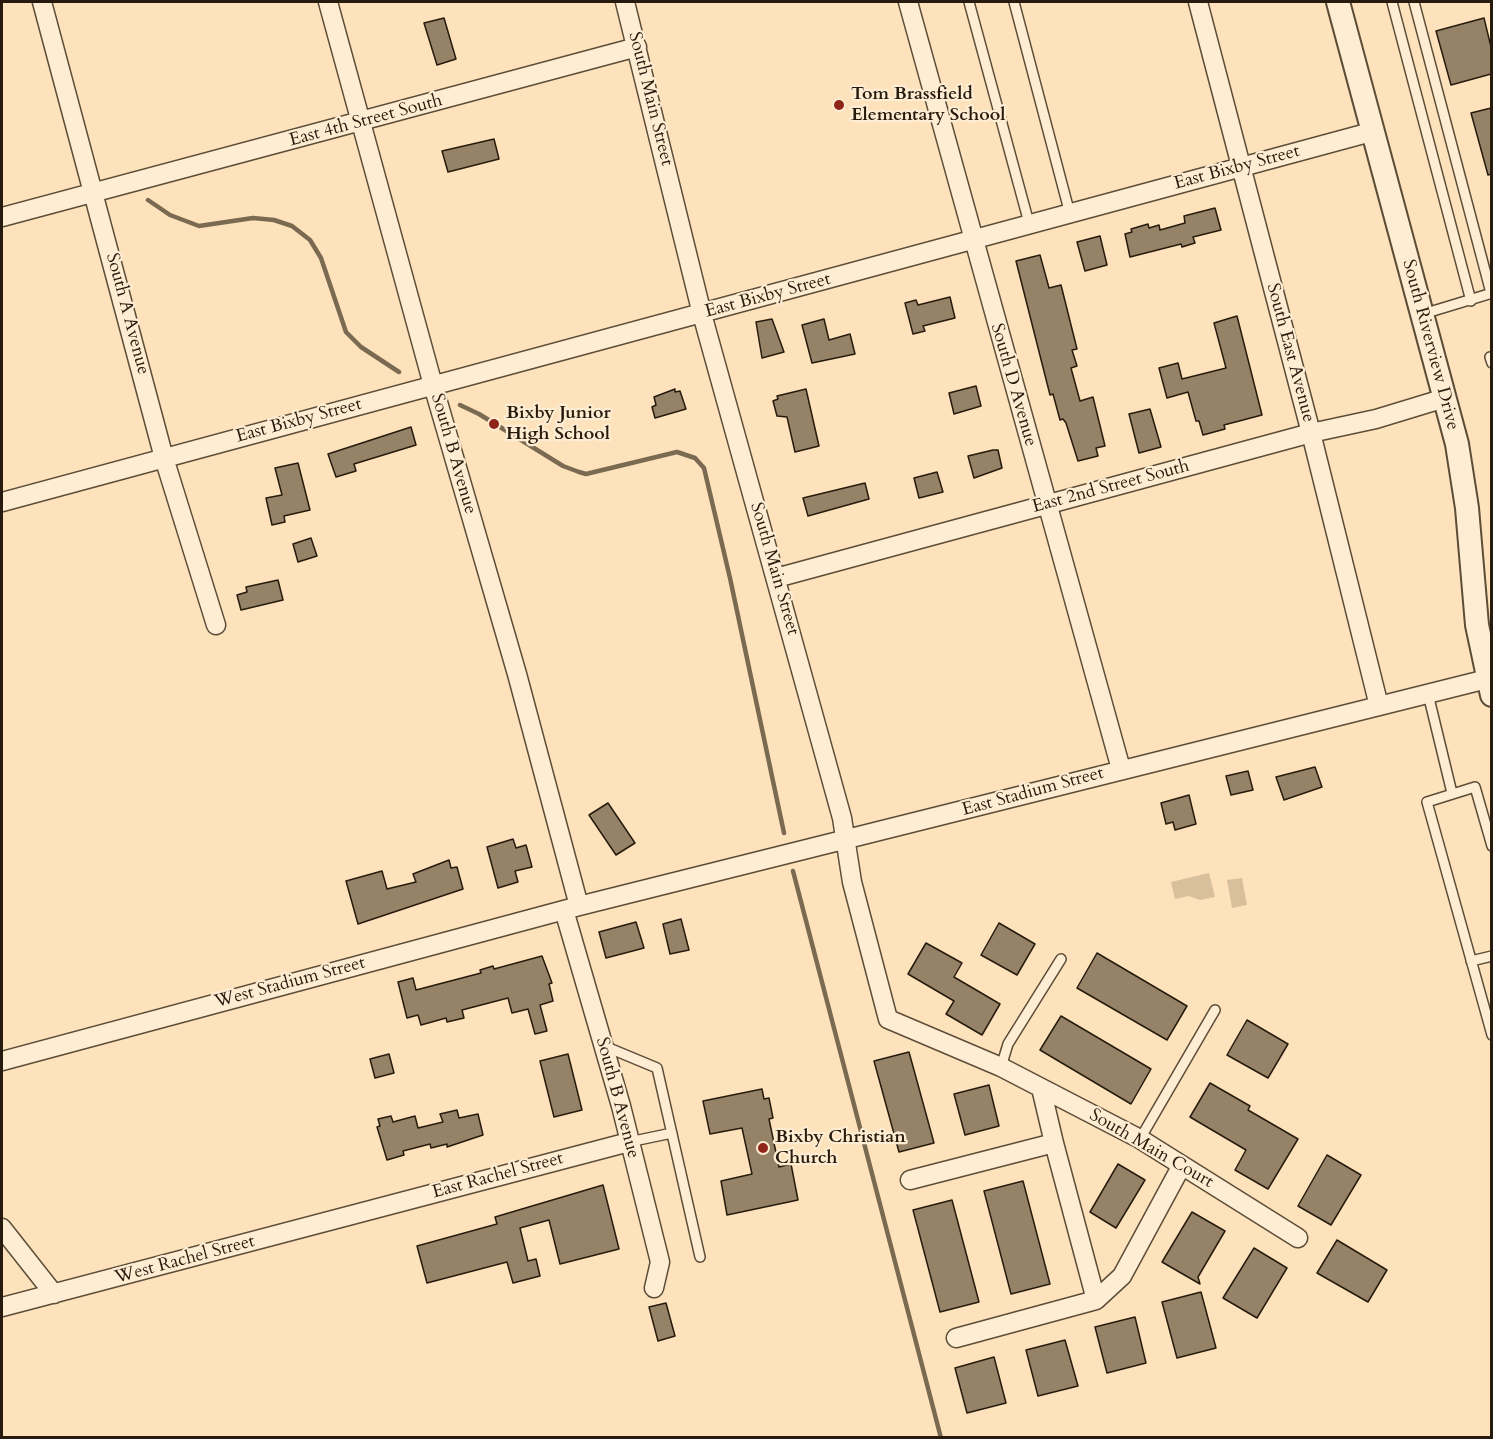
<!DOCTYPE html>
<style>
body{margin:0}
#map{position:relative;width:1493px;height:1439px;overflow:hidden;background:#fde2bb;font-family:Cardo,serif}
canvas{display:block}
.frame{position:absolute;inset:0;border:3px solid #261b0d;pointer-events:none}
</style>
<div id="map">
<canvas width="1493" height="1439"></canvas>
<div class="frame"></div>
</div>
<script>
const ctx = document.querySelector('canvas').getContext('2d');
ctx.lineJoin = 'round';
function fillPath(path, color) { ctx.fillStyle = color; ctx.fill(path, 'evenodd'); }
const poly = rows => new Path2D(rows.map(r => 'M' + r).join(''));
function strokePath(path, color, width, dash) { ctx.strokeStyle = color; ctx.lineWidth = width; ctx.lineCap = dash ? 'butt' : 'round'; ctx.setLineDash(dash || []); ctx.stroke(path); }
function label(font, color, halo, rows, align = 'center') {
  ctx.font = font + ' Cardo,serif'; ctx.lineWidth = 4.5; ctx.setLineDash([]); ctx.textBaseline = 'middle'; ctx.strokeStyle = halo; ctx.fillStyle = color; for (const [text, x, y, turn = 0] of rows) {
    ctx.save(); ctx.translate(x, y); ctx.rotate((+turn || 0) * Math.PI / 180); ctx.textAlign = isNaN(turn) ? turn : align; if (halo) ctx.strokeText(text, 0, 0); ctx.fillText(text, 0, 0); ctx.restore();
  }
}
fillPath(poly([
 [1209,873,1215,897,1200,900,1189,896,1175,899,1171,882],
 [1242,878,1247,905,1232,908,1227,880]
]), '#d8c09d');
strokePath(poly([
 [148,200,170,215,199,226,253,218,274,220,292,226,310,240,321,258,346,332,361,347,399,372],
 [460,405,479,414,563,466,579,472,586,474,677,452,695,458,704,468,730,578,784,833],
 [793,871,941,1438]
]), '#7b6a52', 4.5);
const building = poly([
 [444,18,456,59,437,65,424,23,444,18],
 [1484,18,1491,47,1491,74,1451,85,1436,31,1484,18],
 [1491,108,1491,174,1488,175,1471,113,1491,108],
 [494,139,499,159,448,172,442,151,494,139],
 [1215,208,1221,230,1193,237,1195,243,1182,247,1181,244,1130,257,1125,234,1132,232,1131,229,1148,224,1149,228,1159,225,1160,230,1185,223,1184,216,1215,208],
 [1100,236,1107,265,1085,271,1077,242,1100,236],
 [1040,255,1049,288,1061,285,1077,349,1072,350,1077,366,1071,368,1080,401,1093,397,1105,446,1096,448,1098,456,1078,461,1066,423,1063,419,1060,420,1053,394,1050,395,1016,261,1040,255],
 [950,297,955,318,923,326,925,331,913,334,905,303,916,300,918,305,950,297],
 [1237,316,1262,415,1224,425,1225,429,1203,435,1199,421,1196,421,1188,392,1167,398,1159,368,1178,363,1182,379,1226,368,1214,323,1237,316],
 [772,319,784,352,762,358,756,322,772,319],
 [824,319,829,340,850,334,855,354,812,363,802,325,824,319],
 [976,386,981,406,954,414,949,393,976,386],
 [675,389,675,392,680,391,686,409,655,418,652,407,656,405,654,397,675,389],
 [806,389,819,446,795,452,787,417,777,416,773,401,778,399,777,396,806,389],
 [1150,409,1161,447,1139,453,1129,414,1150,409],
 [411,427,416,445,354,464,356,471,336,477,328,454,411,427],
 [993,450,998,450,1002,468,974,478,968,456,993,450],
 [298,463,310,510,284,516,285,522,272,525,266,498,282,495,275,468,298,463],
 [937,472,943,492,919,498,914,478,937,472],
 [865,483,869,499,808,516,803,498,865,483],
 [311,538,317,556,298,562,293,544,311,538],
 [278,580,283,600,241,610,237,595,247,592,246,587,278,580],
 [1315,767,1322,787,1284,800,1276,777,1315,767],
 [1248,771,1253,790,1231,795,1226,776,1248,771],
 [1189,795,1196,824,1175,830,1173,822,1166,824,1161,803,1189,795],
 [608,803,635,843,616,855,589,815,608,803],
 [513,839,516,848,526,845,532,867,515,871,518,882,498,888,487,847,513,839],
 [449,860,451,868,457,867,463,889,358,924,346,881,382,871,387,889,416,882,413,874,449,860],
 [681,919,689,950,670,954,663,924,681,919],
 [636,922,644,948,606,958,599,932,636,922],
 [999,923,1035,944,1017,975,981,955,999,923],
 [926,943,962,963,954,977,1000,1004,982,1035,946,1014,954,1001,908,974,926,943],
 [1097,953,1187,1006,1167,1040,1077,988,1097,953],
 [542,956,552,983,549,984,553,1001,540,1005,547,1031,535,1034,528,1009,512,1013,508,998,462,1010,464,1018,447,1022,446,1018,421,1025,418,1015,407,1018,398,982,413,978,416,990,481,973,480,970,493,966,494,969,542,956],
 [1061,1016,1151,1069,1131,1104,1040,1050,1061,1016],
 [1247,1020,1288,1044,1268,1078,1227,1055,1247,1020],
 [909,1052,934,1143,899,1152,874,1061,909,1052],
 [389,1054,394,1073,375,1078,370,1059,389,1054],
 [568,1054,582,1110,554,1117,540,1061,568,1054],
 [1210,1083,1250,1106,1248,1110,1298,1139,1268,1189,1235,1170,1246,1150,1190,1117,1210,1083],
 [989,1085,999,1126,965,1135,954,1094,989,1085],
 [762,1089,764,1099,769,1098,773,1118,769,1119,779,1167,791,1164,798,1200,727,1215,721,1181,752,1174,742,1128,710,1134,703,1101,762,1089],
 [457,1110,459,1118,478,1114,483,1135,447,1147,447,1144,431,1148,430,1144,403,1151,404,1155,387,1160,377,1127,380,1126,378,1119,391,1116,393,1122,415,1116,418,1128,443,1122,440,1114,457,1110],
 [1327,1155,1361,1175,1331,1225,1298,1206,1327,1155],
 [1118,1164,1145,1180,1116,1228,1090,1212,1118,1164],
 [1023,1181,1050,1284,1011,1294,984,1191,1023,1181],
 [603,1185,619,1249,560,1264,549,1220,520,1228,528,1261,536,1259,540,1276,513,1283,507,1262,427,1283,417,1246,497,1224,495,1217,603,1185],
 [952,1200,979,1302,940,1312,913,1210,952,1200],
 [1192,1212,1225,1231,1198,1277,1200,1284,1162,1262,1192,1212],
 [1337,1240,1387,1270,1368,1302,1317,1273,1337,1240],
 [1254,1248,1287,1268,1257,1318,1223,1298,1254,1248],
 [1201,1292,1216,1348,1177,1358,1162,1302,1201,1292],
 [666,1303,675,1336,658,1341,649,1307,666,1303],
 [1135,1317,1146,1363,1107,1373,1095,1327,1135,1317],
 [1065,1340,1078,1386,1038,1396,1026,1350,1065,1340],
 [994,1357,1006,1403,967,1413,955,1368,994,1357]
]);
fillPath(building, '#968267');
strokePath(building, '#261b0d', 1.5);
const service = poly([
 [969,2,1029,223],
 [1014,2,1070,214],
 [1392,2,1471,301],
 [1414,2,1491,293],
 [1423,314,1492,293],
 [1490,357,1492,363],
 [1428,694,1452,793],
 [1492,846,1475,787,1427,802,1492,1035],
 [1471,961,1492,956],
 [604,1046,657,1068,700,1257],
 [1001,1067,1008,1044,1061,959],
 [1140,1139,1215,1010],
 [629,1142,672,1133]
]);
const minor = poly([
 [42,2,164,458,216,625],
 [328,2,433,385,517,674,579,906],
 [625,2,702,314,842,818,852,882,888,1019,1001,1067,1140,1139,1298,1238],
 [908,2,1121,769],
 [1198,2,1311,433,1379,706],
 [2,217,637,47],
 [2,502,1371,132],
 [776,578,1311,433,1376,419,1445,398],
 [564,910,621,1106,660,1262,654,1288],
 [2,1061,579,906,1487,679],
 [910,1180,1054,1143,1041,1088],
 [2,1228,54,1294],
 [1096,1300,1122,1276,1182,1165],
 [2,1307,629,1142],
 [956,1338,1096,1300,1054,1143]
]);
const tertiary = poly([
 [1338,2,1457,444,1467,508,1477,625,1492,695]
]);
strokePath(service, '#5c4d38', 12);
strokePath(minor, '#5c4d38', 21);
strokePath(tertiary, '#5c4d38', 26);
strokePath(service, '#feecd3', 9);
strokePath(minor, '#feecd3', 18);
strokePath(tertiary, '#feecd3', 22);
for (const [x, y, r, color] of [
 [839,105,6,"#8f2418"],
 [494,424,6,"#8f2418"],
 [763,1148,6,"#8f2418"]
]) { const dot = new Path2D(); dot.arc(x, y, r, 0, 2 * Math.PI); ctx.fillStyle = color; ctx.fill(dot); strokePath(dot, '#feecd3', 2); }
label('bold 18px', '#261b0d', '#feecd3', [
 ["Tom Brassfield",851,95],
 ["Elementary School",851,116],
 ["Bixby Junior",506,414],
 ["High School",506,435],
 ["Bixby Christian",775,1138],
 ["Church",775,1159]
], 'left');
label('18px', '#261b0d', '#feecd3', [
 ["South Main Street",650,99,76],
 ["East 4th Street South",366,121,-15],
 ["East Bixby Street",1237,168,-15],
 ["East Bixby Street",768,296,-15],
 ["South A Avenue",127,314,75],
 ["South Riverview Drive",1430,345,75],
 ["South East Avenue",1290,353,75],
 ["South D Avenue",1013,385,74],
 ["East Bixby Street",299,421,-15],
 ["South B Avenue",453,454,74],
 ["East 2nd Street South",1111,487,-15],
 ["South Main Street",774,569,74],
 ["East Stadium Street",1033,792,-15],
 ["West Stadium Street",290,983,-15],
 ["South B Avenue",617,1098,75],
 ["South Main Court",1151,1149,30],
 ["East Rachel Street",498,1176,-15],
 ["West Rachel Street",185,1260,-15]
]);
</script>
